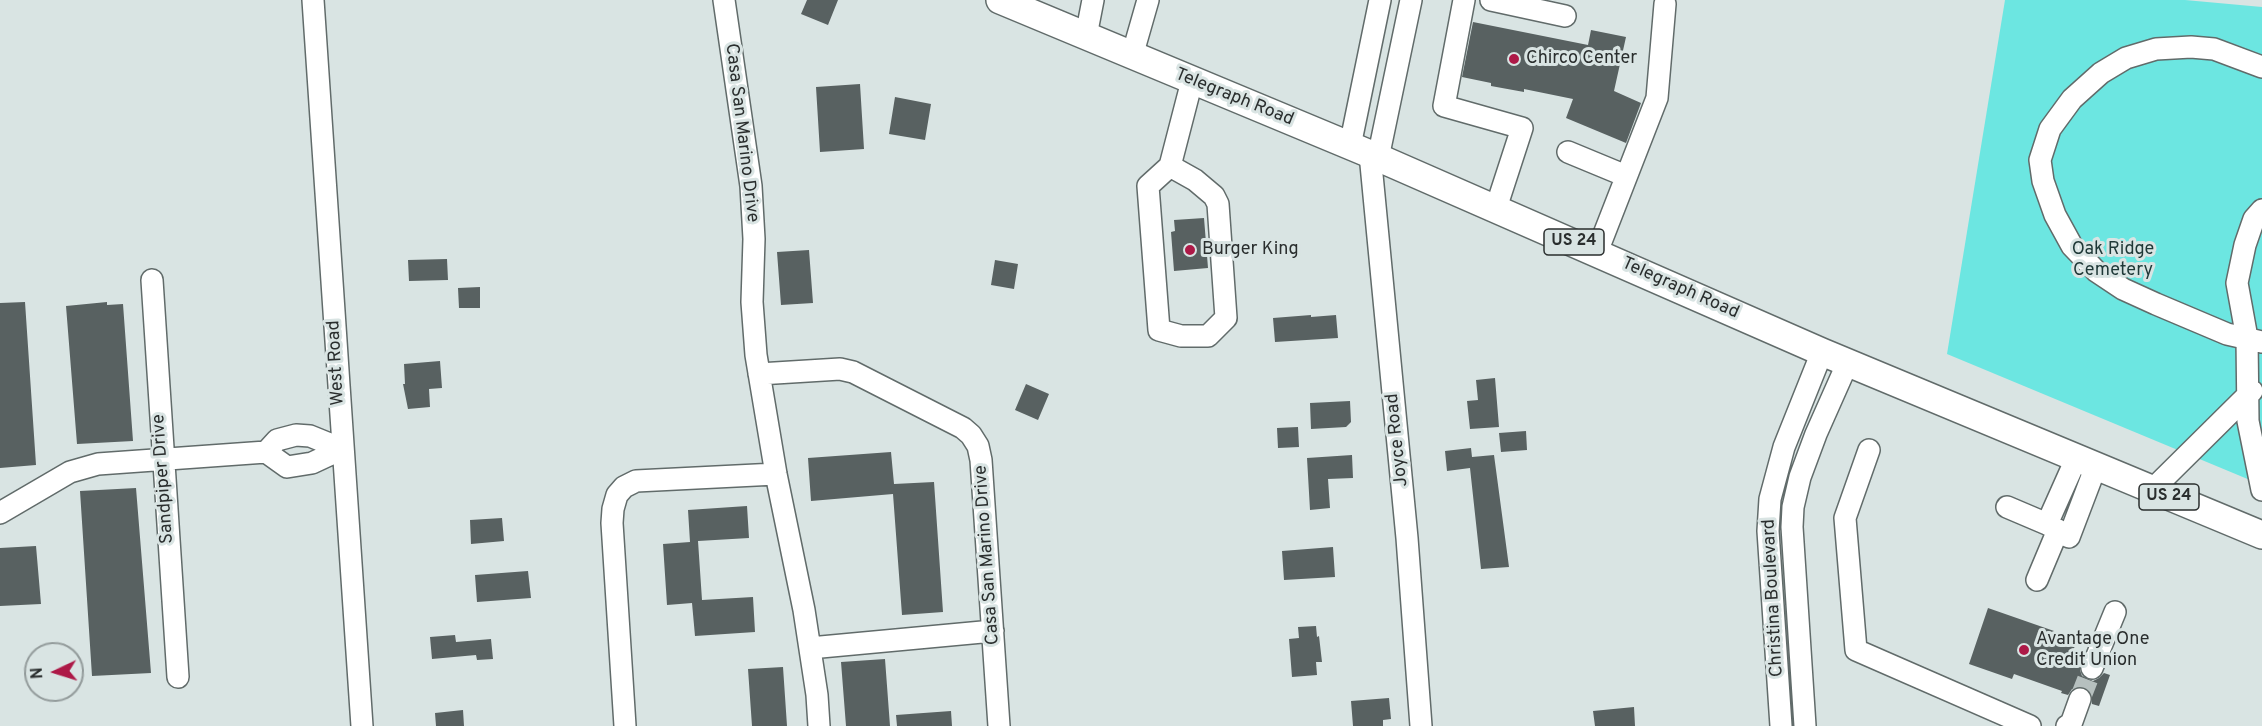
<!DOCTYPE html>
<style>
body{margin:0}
#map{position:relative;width:2262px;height:726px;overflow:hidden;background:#d9e4e3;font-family:Overpass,sans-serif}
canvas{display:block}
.north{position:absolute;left:24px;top:642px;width:60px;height:60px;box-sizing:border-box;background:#d9e4e3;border:2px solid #939b9b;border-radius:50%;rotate:266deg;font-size:16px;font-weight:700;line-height:24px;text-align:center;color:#2a2e2e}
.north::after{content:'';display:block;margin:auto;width:21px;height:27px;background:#ad1947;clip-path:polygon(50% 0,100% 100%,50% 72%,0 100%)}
</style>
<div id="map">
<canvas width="2262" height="726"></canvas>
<div class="north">N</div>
</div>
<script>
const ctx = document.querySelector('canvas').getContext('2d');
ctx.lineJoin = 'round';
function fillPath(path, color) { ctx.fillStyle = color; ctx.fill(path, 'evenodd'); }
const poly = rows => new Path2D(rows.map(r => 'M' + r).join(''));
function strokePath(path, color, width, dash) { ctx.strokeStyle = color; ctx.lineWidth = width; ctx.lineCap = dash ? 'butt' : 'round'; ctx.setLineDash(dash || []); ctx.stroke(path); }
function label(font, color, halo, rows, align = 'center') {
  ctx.font = font + ' Overpass,sans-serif'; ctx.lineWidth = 6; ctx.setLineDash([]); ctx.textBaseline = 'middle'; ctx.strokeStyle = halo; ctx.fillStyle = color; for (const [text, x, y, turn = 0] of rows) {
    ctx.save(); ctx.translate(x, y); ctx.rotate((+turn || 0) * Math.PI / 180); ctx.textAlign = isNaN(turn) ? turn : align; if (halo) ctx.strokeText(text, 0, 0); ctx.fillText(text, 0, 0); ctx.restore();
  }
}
fillPath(poly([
 [2005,0,2185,0,2262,7,2262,485,1947,354]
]), '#6ce6e1');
fillPath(poly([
 [807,0,838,0,828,25,801,14],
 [1473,22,1588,45,1591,30,1626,37,1614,91,1641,103,1626,143,1566,118,1573,99,1524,89,1524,92,1491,86,1491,83,1462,77],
 [860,84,864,149,820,152,816,87],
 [895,97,931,104,925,140,889,134],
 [1204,218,1208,268,1174,271,1171,232,1175,231,1174,220],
 [809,250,813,303,781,305,777,252],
 [447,259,448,280,409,281,408,260],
 [995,260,1018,264,1014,289,991,285],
 [480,287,480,308,459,308,458,288],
 [25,302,36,465,0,468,0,303],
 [107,302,107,305,123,304,133,441,77,444,66,306],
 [1311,315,1311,317,1336,315,1338,338,1275,342,1273,318],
 [440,361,442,388,429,389,430,407,408,409,403,384,405,384,404,364],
 [1495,378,1499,427,1470,429,1467,401,1478,400,1476,380],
 [1026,384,1049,394,1038,420,1015,410],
 [1350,401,1351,422,1346,427,1311,429,1310,403],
 [1298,427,1299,447,1278,448,1277,428],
 [1526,431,1527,450,1501,452,1499,433],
 [1471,448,1472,457,1494,455,1509,567,1481,569,1470,468,1447,471,1445,451],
 [891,452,894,484,934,482,943,612,902,615,893,494,811,501,808,458],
 [1352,455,1353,478,1328,479,1330,508,1310,510,1307,458],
 [136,488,151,673,92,676,80,491],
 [747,506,749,538,698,541,702,600,753,597,755,632,695,636,692,603,667,605,663,544,690,542,688,510],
 [502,518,504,541,471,544,470,520],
 [36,546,41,604,0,606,0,548],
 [1333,547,1335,577,1284,580,1282,551],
 [528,571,531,598,477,602,475,575],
 [1988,608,2077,639,2070,661,2080,664,2080,670,2082,676,2093,681,2099,678,2104,673,2110,675,2099,706,2092,704,2090,691,2084,687,2072,689,2068,695,2061,693,2062,691,2014,674,2012,679,1969,664],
 [1316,626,1317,637,1319,636,1322,662,1316,662,1317,675,1292,677,1289,639,1299,638,1298,627],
 [455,635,456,642,491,639,493,659,477,660,476,655,432,659,430,637],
 [885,659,890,726,846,726,841,662],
 [783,667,787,726,752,726,748,669],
 [1389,698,1391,719,1383,720,1383,726,1353,726,1351,701],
 [1634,707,1635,726,1595,726,1593,711],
 [463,710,464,726,436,726,435,713],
 [951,711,952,726,897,726,896,715]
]), '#586161');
strokePath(poly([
 [2080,699,2092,668]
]), '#b6c0bf', 21, [21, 10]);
const minor = poly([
 [313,0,362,726],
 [724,0,751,186,754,239,752,302,756,355,776,474,804,610,817,695,819,726],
 [1464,0,1444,106,1522,128,1496,208],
 [1491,0,1565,16],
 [1086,36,1093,0],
 [1132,56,1148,0],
 [2262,67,2214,49,2191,47,2156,49,2126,58,2101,73,2072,99,2050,129,2040,160,2043,181,2055,215,2072,246,2096,271,2123,289,2156,304,2227,334,2262,342],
 [1350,146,1380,0],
 [1568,152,1626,176],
 [1370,154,1407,538,1421,726],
 [1378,158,1411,0],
 [1170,166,1195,180,1214,196,1218,204,1226,318,1208,336,1181,336,1159,330,1148,186,1170,166,1192,81],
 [2262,210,2254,219,2245,245,2237,283,2247,338,2248,421,2262,490],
 [1597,252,1657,98,1665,4],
 [152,280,178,677],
 [759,374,840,369,853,372,963,428,971,435,978,446,981,460,999,726],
 [1869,450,1845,518,1856,650,2030,726],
 [266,452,277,440,296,435,310,436,342,449],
 [2152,490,2252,391],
 [2007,507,2047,524,2069,537,2096,466],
 [0,513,70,472,98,464,266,452,287,467,312,463,342,449],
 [2047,524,2076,459],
 [2037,580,2058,530],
 [810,648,993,631],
 [2092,668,2115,612],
 [625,726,612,523,613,509,617,495,624,487,636,481,776,474],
 [1781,726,1768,531,1770,499,1784,447,1822,352],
 [1805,726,1792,527,1793,507,1800,477,1816,434,1848,362],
 [2067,726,2071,724,2080,699]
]);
const major = poly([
 [1000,0,1370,154,1822,352,2262,535]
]);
strokePath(minor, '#616b6a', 24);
strokePath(major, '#616b6a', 30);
strokePath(minor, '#fff', 21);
strokePath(major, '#fff', 27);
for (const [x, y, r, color] of [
 [1514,59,6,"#ad1947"],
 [1190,250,6,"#ad1947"],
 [2024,650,6,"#ad1947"]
]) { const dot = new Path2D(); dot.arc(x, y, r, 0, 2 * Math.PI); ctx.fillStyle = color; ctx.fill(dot); strokePath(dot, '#d9e4e3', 2); }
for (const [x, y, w] of [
 [1574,242,60],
 [2169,497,60]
]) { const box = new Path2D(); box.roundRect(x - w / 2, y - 13, w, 26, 4.5); ctx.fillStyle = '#d9e4e3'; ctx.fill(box); strokePath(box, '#2a2e2e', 1.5); }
label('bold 16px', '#2a2e2e', null, [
 ["US 24",1574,242],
 ["US 24",2169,497]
]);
label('18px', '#2a2e2e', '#d9e4e3', [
 ["Chirco Center",1526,59],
 ["Burger King",1202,250],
 ["Avantage One",2036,640],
 ["Credit Union",2036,661]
], 'left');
label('18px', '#2a2e2e', '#d9e4e3', [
 ["Telegraph Road",1234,98,22],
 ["Casa San Marino Drive",741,133,83],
 ["Telegraph Road",1680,289,24],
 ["West Road",337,363,-93],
 ["Joyce Road",1398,440,-96],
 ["Sandpiper Drive",164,479,-94],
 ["Casa San Marino Drive",988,555,-94],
 ["Christina Boulevard",1774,598,-93]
]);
label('18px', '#1f3837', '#d9e4e3', [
 ["Oak Ridge",2113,250],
 ["Cemetery",2113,271]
]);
</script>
